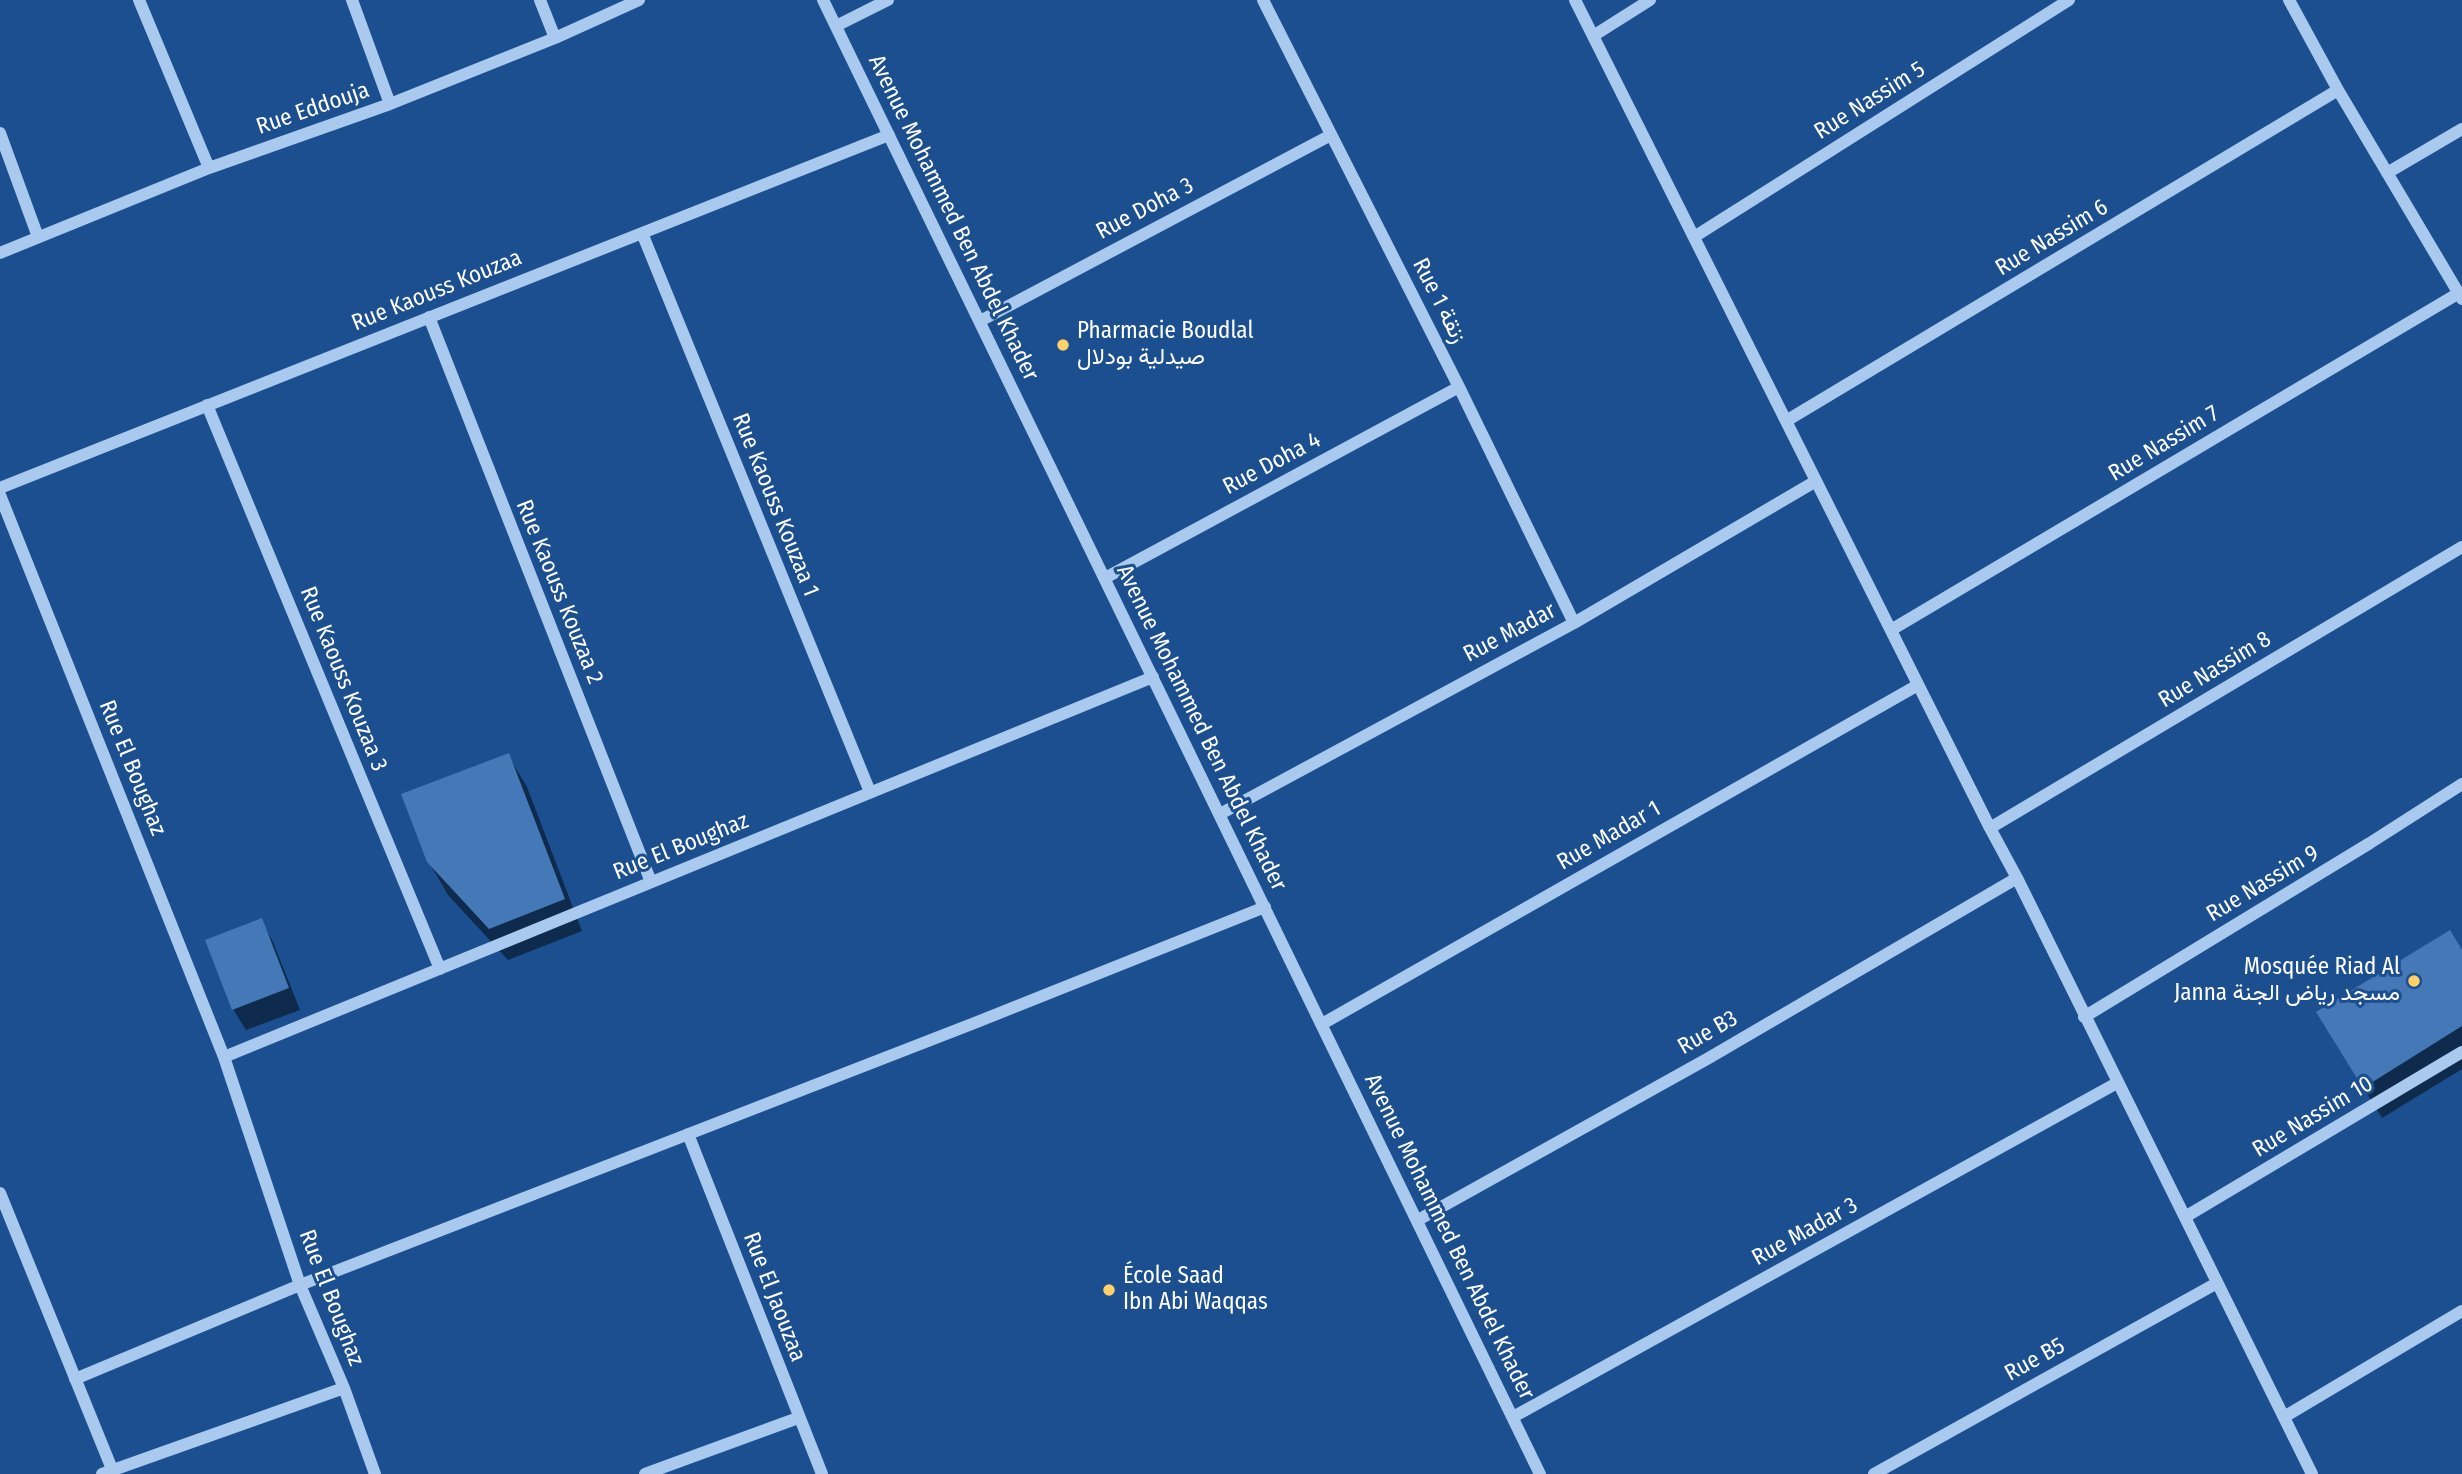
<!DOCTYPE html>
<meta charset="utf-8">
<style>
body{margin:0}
canvas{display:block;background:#1b4f8f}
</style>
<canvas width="2462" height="1474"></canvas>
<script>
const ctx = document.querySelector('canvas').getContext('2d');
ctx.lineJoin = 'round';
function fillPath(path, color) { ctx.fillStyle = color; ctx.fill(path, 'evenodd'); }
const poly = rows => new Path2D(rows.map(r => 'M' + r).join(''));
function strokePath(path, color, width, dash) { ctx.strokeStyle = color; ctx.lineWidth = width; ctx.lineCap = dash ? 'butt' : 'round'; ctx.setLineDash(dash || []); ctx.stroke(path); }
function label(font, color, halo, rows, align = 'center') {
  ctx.font = font + ' "Fira Sans Condensed",Vazirmatn,sans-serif'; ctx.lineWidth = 6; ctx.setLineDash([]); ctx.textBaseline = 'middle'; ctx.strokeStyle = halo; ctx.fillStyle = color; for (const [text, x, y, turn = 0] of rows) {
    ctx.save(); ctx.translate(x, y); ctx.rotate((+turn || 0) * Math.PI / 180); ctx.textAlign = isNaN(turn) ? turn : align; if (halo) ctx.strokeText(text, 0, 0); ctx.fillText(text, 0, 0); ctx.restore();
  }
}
fillPath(poly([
 [508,755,527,787,582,931,508,960,448,895,429,862],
 [261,921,273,942,300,1010,246,1030,233,1009],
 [2462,953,2462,1069,2382,1118,2337,1045]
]), '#0007');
fillPath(poly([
 [509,753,565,899,489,929,427,862,401,794],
 [262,918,289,988,232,1010,205,940],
 [2450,930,2462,950,2462,1026,2363,1088,2316,1012]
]), '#4478b7');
strokePath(poly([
 [139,0,209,168],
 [352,0,390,104],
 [540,0,555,38],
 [823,0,1540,1474],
 [1263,0,1459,387,1574,623],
 [1575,0,1990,828,2017,878,2312,1474],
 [2289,0,2338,90,2462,299],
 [836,26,888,0],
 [1593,36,1650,0],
 [0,133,38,237],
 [2387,173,2462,129],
 [642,233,870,792],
 [1694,237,2069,0],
 [0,253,209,168,390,104,555,38,639,0],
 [429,317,651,882],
 [980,321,1331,135],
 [207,405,440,969],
 [1786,421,2338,90],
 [0,488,889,135],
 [0,495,224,1057,300,1285,344,1388,375,1474],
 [1105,578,1459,387],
 [1891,630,2459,293],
 [1220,814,1574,623,1816,481],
 [1990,828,2462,547],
 [2084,1017,2370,843,2462,784],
 [1322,1024,1918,685],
 [224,1057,1153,677],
 [688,1134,822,1474],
 [0,1193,114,1474],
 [2185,1217,2462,1052],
 [1418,1220,1707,1059,2017,878],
 [75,1379,300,1285,977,1022,1265,907],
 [1513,1417,2117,1083],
 [2284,1417,2462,1311],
 [102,1474,344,1388],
 [645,1474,798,1418],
 [1874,1474,2217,1283]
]), '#a9c9ee', 12);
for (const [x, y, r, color] of [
 [1063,345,7,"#ffd166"],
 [2414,981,7,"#ffd166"],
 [1109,1290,7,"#ffd166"]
]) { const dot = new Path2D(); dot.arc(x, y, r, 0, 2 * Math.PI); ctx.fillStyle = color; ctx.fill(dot); strokePath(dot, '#1b4f8f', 2.5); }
label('23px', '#fff', '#1b4f8f', [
 ["Rue Nassim 5",1870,101,-32],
 ["Rue Eddouja",313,109,-19],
 ["Rue Doha 3",1145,209,-28],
 ["Avenue Mohammed Ben Abdel Khader",953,218,64],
 ["Rue Nassim 6",2052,238,-31],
 ["Rue Kaouss Kouzaa",437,291,-22],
 ["Rue 1 زنقة",1439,301,63],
 ["Rue Nassim 7",2164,444,-31],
 ["Rue Doha 4",1272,464,-28],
 ["Rue Kaouss Kouzaa 1",775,505,68],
 ["Rue Kaouss Kouzaa 2",559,592,68],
 ["Rue Madar",1510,633,-28],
 ["Rue Nassim 8",2215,670,-31],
 ["Rue Kaouss Kouzaa 3",343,679,68],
 ["Avenue Mohammed Ben Abdel Khader",1201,728,64],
 ["Rue El Boughaz",132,768,68],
 ["Rue Madar 1",1609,836,-30],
 ["Rue El Boughaz",681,847,-22],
 ["Rue Nassim 9",2263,884,-31],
 ["Rue B3",1708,1033,-30],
 ["Rue Nassim 10",2313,1117,-31],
 ["Rue Madar 3",1805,1232,-29],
 ["Avenue Mohammed Ben Abdel Khader",1449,1237,64],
 ["Rue El Jaouzaa",774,1297,69],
 ["Rue El Boughaz",331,1298,69],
 ["Rue B5",2035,1360,-29]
]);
label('23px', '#fff', '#1b4f8f', [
 ["Pharmacie Boudlal",1077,332],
 ["صيدلية بودلال",1077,358],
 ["Mosquée Riad Al",2400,968,"right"],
 ["Janna مسجد رياض الجنة",2400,994,"right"],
 ["École Saad",1123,1277],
 ["Ibn Abi Waqqas",1123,1303]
], 'left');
</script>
